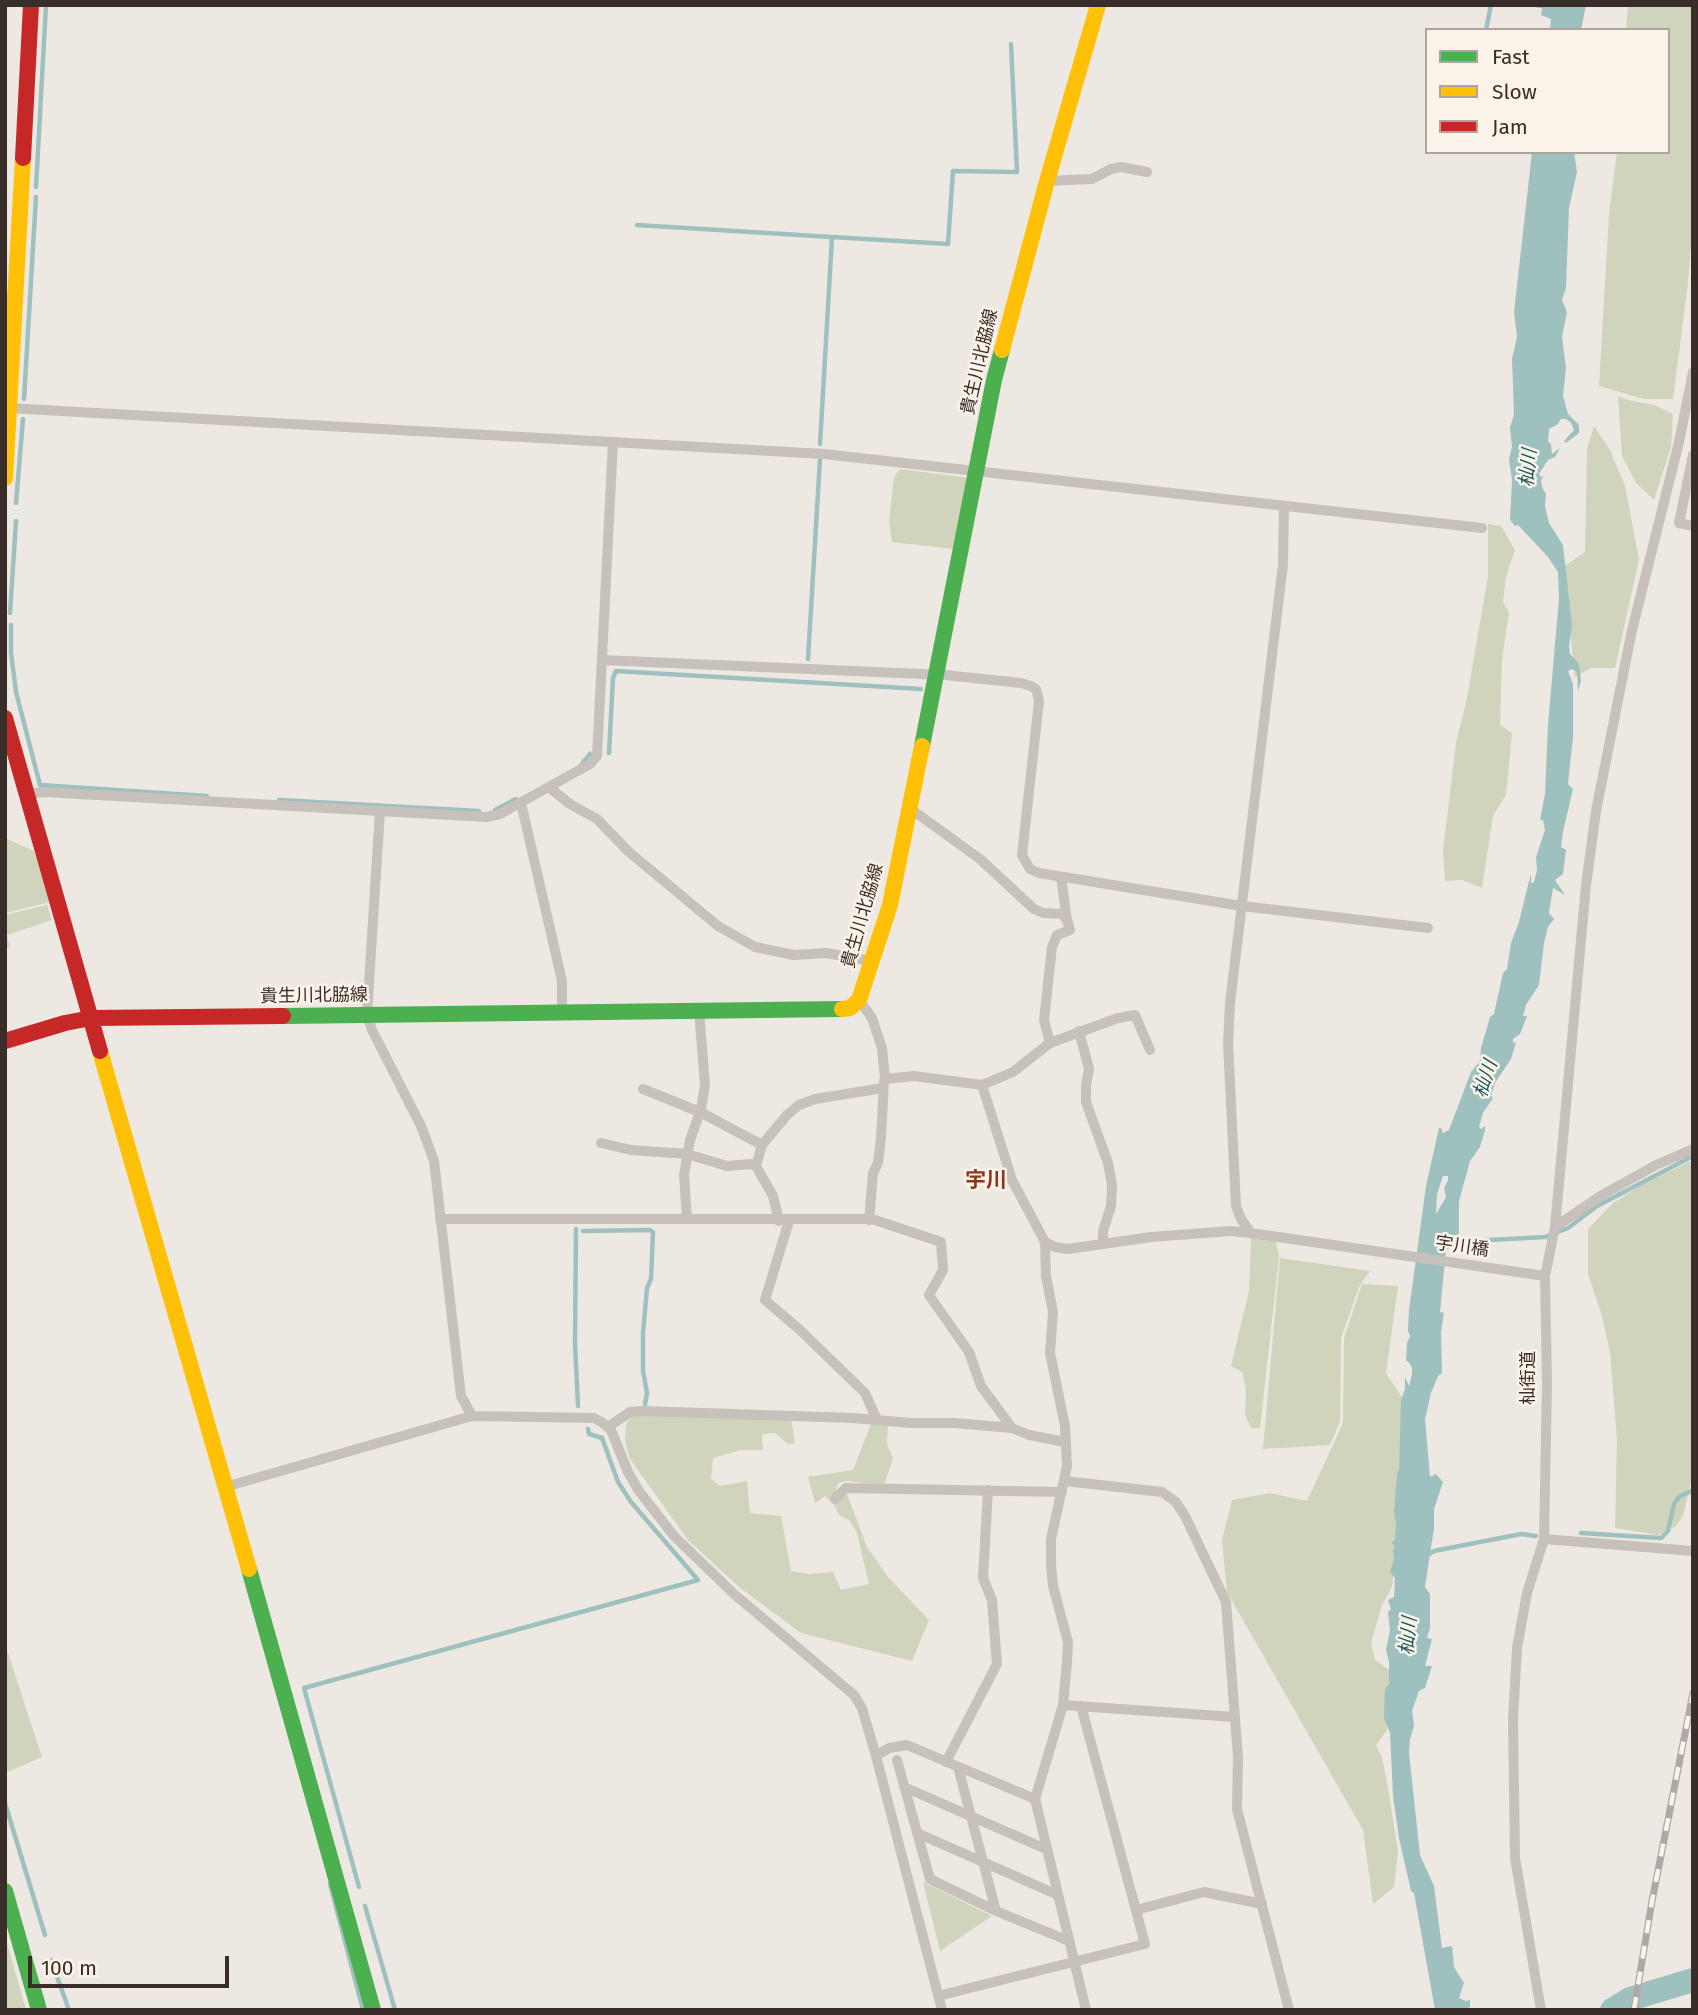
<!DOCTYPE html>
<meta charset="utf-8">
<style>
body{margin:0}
#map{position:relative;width:1698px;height:2015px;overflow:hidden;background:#eee8e2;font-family:"Fira Sans",sans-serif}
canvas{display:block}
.frame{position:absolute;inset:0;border:7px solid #392d29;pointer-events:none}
.legend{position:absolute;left:1425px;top:28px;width:245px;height:126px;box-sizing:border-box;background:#fbf3ea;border:2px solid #ada49d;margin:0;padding:9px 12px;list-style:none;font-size:21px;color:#392d29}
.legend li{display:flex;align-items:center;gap:14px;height:35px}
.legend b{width:35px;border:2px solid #ada49d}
.scale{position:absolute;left:28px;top:1956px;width:201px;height:32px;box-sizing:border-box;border:4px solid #392d29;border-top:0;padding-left:9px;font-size:21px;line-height:24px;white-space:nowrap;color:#392d29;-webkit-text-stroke:5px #fbf3ea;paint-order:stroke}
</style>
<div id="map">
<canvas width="1698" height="2015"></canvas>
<div class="frame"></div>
<ul class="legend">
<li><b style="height:9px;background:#4caf50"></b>Fast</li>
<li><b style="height:9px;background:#ffc107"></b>Slow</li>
<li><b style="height:9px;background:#c62828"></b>Jam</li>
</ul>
<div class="scale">100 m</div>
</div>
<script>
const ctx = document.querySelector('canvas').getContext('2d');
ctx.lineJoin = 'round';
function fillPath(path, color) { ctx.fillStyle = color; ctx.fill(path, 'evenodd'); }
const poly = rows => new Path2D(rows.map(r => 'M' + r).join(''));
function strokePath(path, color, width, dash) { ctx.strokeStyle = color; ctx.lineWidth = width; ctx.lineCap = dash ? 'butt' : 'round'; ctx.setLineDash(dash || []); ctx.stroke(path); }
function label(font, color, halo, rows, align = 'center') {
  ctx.font = font + ' "Fira Sans","Noto Sans JP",sans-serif'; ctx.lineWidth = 5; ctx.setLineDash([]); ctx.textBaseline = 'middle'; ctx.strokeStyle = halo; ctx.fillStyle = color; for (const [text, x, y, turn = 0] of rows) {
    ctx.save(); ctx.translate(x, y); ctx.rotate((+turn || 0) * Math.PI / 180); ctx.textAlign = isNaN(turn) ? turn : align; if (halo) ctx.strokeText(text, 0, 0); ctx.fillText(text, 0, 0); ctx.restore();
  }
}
fillPath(poly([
 [1628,5,1693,5,1693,221,1688,283,1673,399,1644,399,1599,386,1609,213,1617,152,1668,152,1668,30,1626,30],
 [1618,396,1628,400,1654,405,1673,414,1671,447,1654,500,1636,483,1622,456],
 [1594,426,1610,450,1625,486,1639,559,1615,668,1591,668,1575,677,1563,567,1585,552,1587,449],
 [900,469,969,478,954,549,892,542,889,521,894,477],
 [1488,524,1501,526,1515,550,1506,576,1503,602,1509,613,1502,659,1500,725,1512,733,1506,795,1493,816,1482,888,1462,880,1445,881,1443,850,1456,743,1467,698,1488,576],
 [5,838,34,851,50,902,5,913],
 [47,905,52,920,7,935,10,947,6,949,5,915],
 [1693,1160,1693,1474,1683,1516,1676,1526,1658,1535,1615,1528,1617,1440,1610,1352,1602,1316,1588,1274,1588,1229,1613,1203,1642,1185],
 [1260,1237,1276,1242,1279,1257,1260,1428,1251,1428,1245,1415,1246,1389,1242,1372,1231,1366,1249,1291,1251,1238],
 [1280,1258,1370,1271,1359,1287,1341,1338,1340,1421,1330,1445,1263,1449],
 [1362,1284,1398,1286,1386,1373,1407,1405,1401,1518,1392,1587,1382,1605,1371,1643,1375,1660,1391,1671,1387,1730,1376,1745,1382,1758,1387,1782,1398,1852,1394,1887,1373,1904,1363,1830,1227,1592,1222,1540,1232,1500,1270,1493,1307,1501,1343,1423,1344,1338],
 [712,1412,791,1419,795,1443,788,1444,775,1433,762,1434,763,1450,741,1450,713,1458,711,1479,720,1486,747,1481,750,1513,781,1516,791,1571,809,1574,833,1572,841,1590,869,1584,857,1533,849,1520,839,1515,835,1506,825,1496,815,1503,808,1477,853,1470,871,1424,888,1426,887,1445,893,1458,884,1485,845,1481,838,1483,836,1490,847,1494,867,1547,888,1577,929,1620,912,1661,801,1633,739,1587,688,1540,630,1459,625,1440,626,1424,632,1416],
 [5,1644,42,1757,5,1773],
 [923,1882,992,1916,940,1951],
 [5,1936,26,2010,5,2010]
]), '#d0d4bc');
fillPath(poly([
 [1536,5,1586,5,1581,30,1550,30,1551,19,1541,15,1542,8,1537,8],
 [1532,152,1574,152,1577,172,1569,208,1566,288,1562,300,1567,312,1562,337,1566,368,1563,396,1568,414,1579,425,1579,433,1566,443,1564,441,1574,430,1571,423,1566,419,1561,419,1558,424,1549,429,1548,441,1551,444,1552,454,1560,448,1555,457,1548,460,1539,474,1541,477,1544,476,1541,480,1542,487,1546,494,1545,506,1549,523,1563,545,1572,625,1569,646,1570,654,1579,664,1581,681,1578,691,1577,672,1572,669,1568,671,1573,684,1573,737,1568,784,1573,789,1563,832,1561,847,1566,850,1563,874,1555,880,1565,895,1553,888,1549,913,1554,919,1548,927,1544,943,1539,985,1526,1005,1523,1016,1527,1016,1520,1034,1513,1039,1513,1043,1516,1042,1511,1059,1495,1083,1491,1096,1493,1098,1483,1113,1479,1127,1481,1129,1485,1126,1485,1130,1480,1147,1470,1161,1459,1201,1459,1232,1456,1245,1446,1250,1440,1312,1444,1313,1441,1332,1442,1373,1438,1376,1431,1393,1425,1419,1430,1477,1436,1474,1443,1482,1434,1509,1434,1528,1425,1587,1430,1594,1430,1628,1427,1638,1432,1639,1425,1666,1432,1666,1425,1688,1419,1691,1412,1711,1414,1726,1410,1739,1409,1753,1420,1855,1434,1886,1442,1948,1452,1946,1454,1967,1464,1983,1459,1998,1466,2001,1470,2000,1470,2009,1435,2010,1414,1893,1411,1891,1399,1838,1393,1796,1390,1733,1384,1718,1385,1689,1389,1684,1389,1662,1386,1650,1390,1630,1388,1612,1391,1609,1388,1600,1394,1597,1395,1578,1390,1572,1394,1560,1393,1550,1395,1548,1392,1542,1395,1540,1396,1523,1394,1513,1397,1474,1399,1470,1401,1400,1405,1389,1405,1377,1409,1386,1412,1374,1412,1368,1408,1361,1406,1361,1407,1343,1410,1336,1408,1331,1409,1310,1426,1186,1439,1128,1441,1128,1443,1133,1449,1130,1471,1072,1480,1061,1481,1048,1490,1017,1494,1014,1503,973,1507,969,1511,943,1519,922,1531,873,1531,883,1534,882,1537,870,1536,857,1545,830,1543,820,1540,820,1545,794,1548,725,1559,598,1558,572,1548,557,1518,525,1515,526,1510,520,1512,480,1509,459,1512,447,1510,427,1514,415,1512,359,1517,337,1514,312],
 [1443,1176,1448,1176,1448,1180,1444,1188,1446,1197,1436,1214,1437,1194]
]), '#9ec1c0');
strokePath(poly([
 [1486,30,1491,5],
 [36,187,46,5],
 [637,225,832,237,820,444],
 [832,237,948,244,953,171,1017,172,1011,44],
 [24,399,36,197],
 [16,503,23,419],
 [10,613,16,521],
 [11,625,11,653,16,692,40,785,207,796],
 [808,659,820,459],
 [609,753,613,678,616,671,921,689],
 [582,764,590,754],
 [279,800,479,811],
 [495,810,516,799],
 [576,1229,575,1344,578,1406],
 [583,1231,650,1230,653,1232,651,1279,647,1288,643,1333,643,1371,647,1393,645,1404],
 [1453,1242,1545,1237,1568,1228,1597,1206,1693,1156],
 [1581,1533,1661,1538,1668,1531,1674,1504,1679,1497,1693,1490],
 [1425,1557,1434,1551,1480,1542,1521,1534,1536,1536],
 [5,1803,45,1935],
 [330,1884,363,2010],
 [359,1887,304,1688,698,1580,631,1502,618,1482,602,1438,589,1434,588,1429],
 [365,1906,395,2010],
 [51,1960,69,2010]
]), '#9ec1c0', 4.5);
strokePath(poly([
 [1612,2010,1630,1999,1693,1980]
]), '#9ec1c0', 24);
strokePath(poly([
 [1047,181,1092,179,1111,169,1121,167,1147,172],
 [8,408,824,454,1482,528],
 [1693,455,1679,523,1693,526],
 [602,660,945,675,1021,683,1031,686,1036,689,1039,701,1022,855,1030,869,1039,873,1242,906,1428,928],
 [550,788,570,804,597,819,629,852,718,926,755,947,794,955,826,953,871,961],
 [27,794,44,792,486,817,500,814,590,764,597,756,613,442],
 [521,803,562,981,562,1012],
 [908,807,980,859,1034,909,1043,913,1062,914,1067,920,1070,930,1057,935,1052,947,1044,1020,1050,1043],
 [380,811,367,1014,372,1030,421,1126,434,1161,461,1396,472,1416],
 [1061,877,1067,920],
 [859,1000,872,1018,882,1048,885,1079,914,1076,982,1085,1012,1180,1045,1242,1055,1247,1068,1249,1151,1237,1231,1231,1251,1233,1545,1276],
 [1079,1031,1089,1069,1086,1085,1086,1102,1108,1163,1112,1185,1111,1206,1103,1231,1103,1244],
 [982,1085,1013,1072,1050,1043,1118,1018,1135,1015,1150,1050],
 [643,1089,700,1112,762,1145],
 [601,1143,631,1150,687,1154,727,1166,751,1164,756,1166,773,1196,779,1221],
 [756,1166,762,1145,787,1115,799,1105,815,1099,883,1088],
 [440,1219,872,1219,941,1242,943,1270,929,1295,969,1352,981,1386,1012,1428,1029,1435,1065,1442],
 [687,1219,684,1175,690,1140,701,1109,705,1085,699,1011],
 [869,1220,873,1173,878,1163,881,1138,884,1081],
 [789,1221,765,1300,800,1330,865,1393,877,1420],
 [1555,1227,1602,1195,1656,1165,1693,1149],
 [1251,1233,1241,1219,1236,1206,1228,1043,1230,1003,1283,564,1284,507],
 [1045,1242,1046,1276,1053,1312,1050,1353,1065,1426,1067,1466,1051,1539,1051,1565,1053,1586,1068,1642,1067,1662,1063,1705,1035,1799,1086,2010],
 [608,1427,630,1412,643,1411,852,1418,911,1423,954,1423,1012,1428],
 [1065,1481,1162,1492,1176,1502,1186,1518,1226,1602,1238,1757,1237,1809,1289,2010],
 [225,1487,472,1416,594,1418,603,1423,611,1430,628,1472,639,1491,674,1536,734,1594,854,1695,862,1708,876,1756,942,2010],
 [835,1499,846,1488,1062,1492],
 [1544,1539,1693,1551],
 [1063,1705,1235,1717],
 [876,1756,889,1748,907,1745,1035,1799],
 [897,1760,930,1879,996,1911,1069,1941],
 [946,1762,997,1664,992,1600,983,1578,988,1490],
 [958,1767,996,1911],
 [904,1787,1046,1849],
 [917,1833,1058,1895],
 [1136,1910,1204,1892,1262,1904],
 [938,1996,1145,1944,1081,1706],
 [1541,2010,1515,1858,1513,1719,1517,1648,1527,1593,1544,1539,1547,1383,1545,1276,1555,1227,1586,885,1596,811,1632,630,1679,442,1693,372]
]), '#c7c0bb', 10);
strokePath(poly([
 [922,746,994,380,1002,350],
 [283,1016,842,1009],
 [249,1569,373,2010],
 [5,1891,39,2010]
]), '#4caf50', 16);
strokePath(poly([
 [1002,350,1047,181,1098,5],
 [5,478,23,158],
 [842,1009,850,1008,859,1000,890,905,922,746],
 [100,1051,249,1569]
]), '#ffc107', 16);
strokePath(poly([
 [23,158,31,5],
 [5,718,100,1051],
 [5,1041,65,1023,91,1018,283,1016]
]), '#c62828', 16);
const rail = poly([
 [1634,2010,1652,1901,1693,1693]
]);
strokePath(rail, '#afa9a5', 7);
strokePath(rail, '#fbf3ea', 4.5, [13]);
label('18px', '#392d29', '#fbf3ea', [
 ["貴生川北脇線",980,362,-77],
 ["貴生川北脇線",863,916,-74],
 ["貴生川北脇線",314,996,-1],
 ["宇川橋",1462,1247,8],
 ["杣街道",1529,1378,-90]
]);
label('italic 19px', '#1c595c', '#fbf3ea', [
 ["杣川",1529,468,-85],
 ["杣川",1486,1079,-72],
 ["杣川",1409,1636,-85]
]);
label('bold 21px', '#8b371e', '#fbf3ea', [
 ["宇川",986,1181]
]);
</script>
